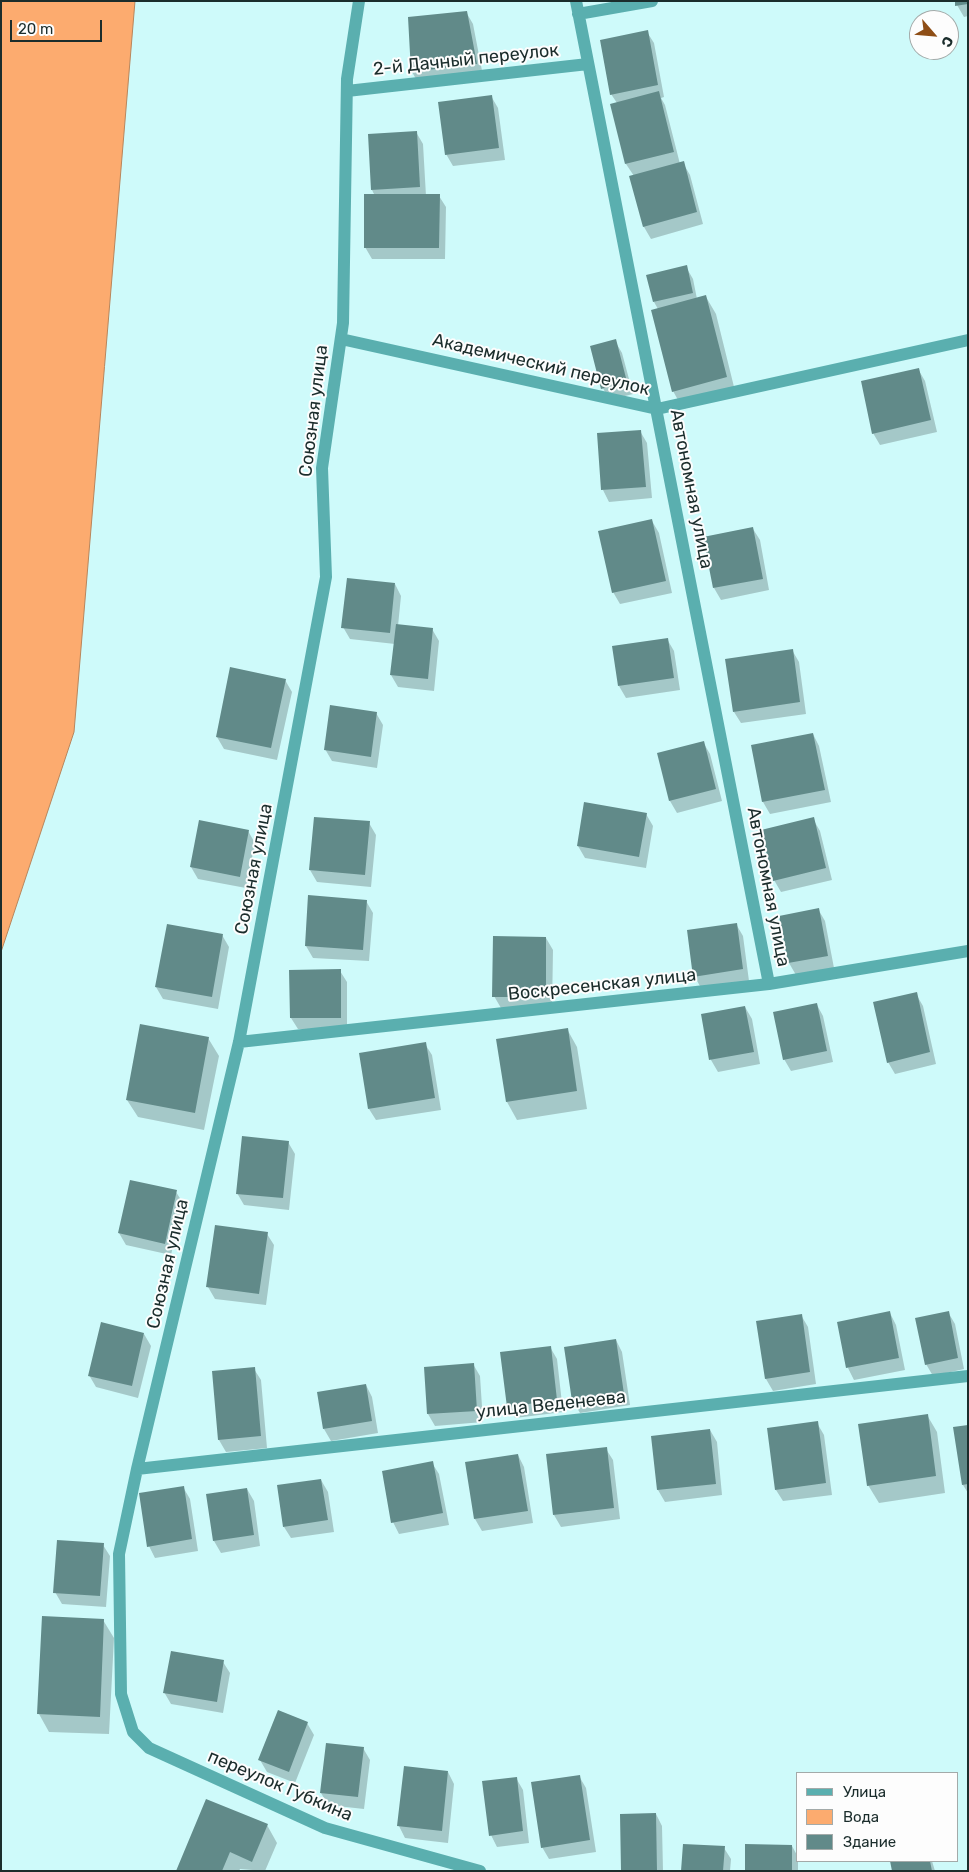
<!DOCTYPE html>
<meta charset="utf-8">
<style>
body{margin:0}
#map{position:relative;width:969px;height:1872px;overflow:hidden;background:#cefafa;font-family:Rubik,sans-serif}
canvas{display:block}
.frame{position:absolute;inset:0;border:2px solid #1b2d2c;pointer-events:none}
.legend{position:absolute;left:796px;top:1772px;width:162px;height:90px;box-sizing:border-box;background:#fdfdfd;border:1px solid #a3aaa9;margin:0;padding:6px 9px;list-style:none;font-size:15px;color:#1b2d2c}
.legend li{display:flex;align-items:center;gap:10px;height:25px}
.legend b{width:25px;border:1px solid #a3aaa9}
.north{position:absolute;left:909px;top:10px;width:50px;height:50px;box-sizing:border-box;background:#fdfdfd;border:1px solid #a3aaa9;border-radius:50%;rotate:117deg;font-size:14px;font-weight:700;line-height:20px;text-align:center;color:#1b2d2c}
.north::after{content:'';display:block;margin:auto;width:18px;height:22px;background:#8e4e16;clip-path:polygon(50% 0,100% 100%,50% 72%,0 100%)}
.scale{position:absolute;left:10px;top:20px;width:92px;height:22px;box-sizing:border-box;border:2px solid #1b2d2c;border-top:0;padding-left:6px;font-size:15px;line-height:18px;white-space:nowrap;color:#1b2d2c;-webkit-text-stroke:4px #fdfdfd;paint-order:stroke}
</style>
<div id="map">
<canvas width="969" height="1872"></canvas>
<div class="frame"></div>
<ul class="legend">
<li><b style="height:6px;background:#5aafaf"></b>Улица</li>
<li><b style="height:14px;background:#fcab6f"></b>Вода</li>
<li><b style="height:14px;background:#618a89"></b>Здание</li>
</ul>
<div class="north">С</div>
<div class="scale">20 m</div>
</div>
<script>
const ctx = document.querySelector('canvas').getContext('2d');
ctx.lineJoin = 'round';
function fillPath(path, color) { ctx.fillStyle = color; ctx.fill(path, 'evenodd'); }
const poly = rows => new Path2D(rows.map(r => 'M' + r).join(''));
function strokePath(path, color, width, dash) { ctx.strokeStyle = color; ctx.lineWidth = width; ctx.lineCap = dash ? 'butt' : 'round'; ctx.setLineDash(dash || []); ctx.stroke(path); }
function label(font, color, halo, rows, align = 'center') {
  ctx.font = font + ' Rubik,sans-serif'; ctx.lineWidth = 4; ctx.setLineDash([]); ctx.textBaseline = 'middle'; ctx.strokeStyle = halo; ctx.fillStyle = color; for (const [text, x, y, turn = 0] of rows) {
    ctx.save(); ctx.translate(x, y); ctx.rotate((+turn || 0) * Math.PI / 180); ctx.textAlign = isNaN(turn) ? turn : align; if (halo) ctx.strokeText(text, 0, 0); ctx.fillText(text, 0, 0); ctx.restore();
  }
}
const water = poly([
 [1,1,135,1,74,732,1,952,1,1]
]);
fillPath(water, '#fcab6f');
strokePath(water, '#b8855b', 1);
fillPath(poly([
 [968,1,968,16,964,17,957,5],
 [466,12,473,24,483,76,419,84,412,72,409,18],
 [647,32,654,43,664,97,661,98,665,105,680,164,683,163,690,175,703,224,651,239,644,227,631,177,634,176,626,164,612,105,617,103,611,94],
 [491,96,498,108,505,160,453,166,446,154],
 [416,132,423,144,426,196,439,196,446,207,445,259,372,259,365,247,375,196,372,190],
 [686,267,693,279,697,299,706,297,716,314,736,395,683,409,673,391,658,309,654,302],
 [615,341,622,353,633,394,609,400,603,388],
 [918,369,925,381,937,432,880,445,873,433],
 [640,431,647,443,652,498,609,502,603,490],
 [652,521,659,533,672,593,620,604,613,592],
 [753,529,760,540,769,590,721,600,714,588],
 [395,584,401,596,398,626,432,629,439,641,434,691,398,687,391,675,395,644,350,639,343,627],
 [667,639,674,651,680,690,626,698,619,686],
 [792,650,799,662,806,714,741,723,734,712],
 [285,680,292,692,277,760,224,749,217,737],
 [376,713,383,725,377,768,332,761,325,749],
 [813,734,819,746,831,802,770,814,763,802,752,746],
 [703,742,710,754,722,801,677,813,670,801,658,754],
 [646,814,653,826,646,868,585,858,578,846],
 [813,819,820,831,832,880,781,892,774,880],
 [369,823,376,835,371,887,317,882,310,870],
 [248,831,255,843,246,888,198,879,191,867],
 [366,901,373,913,369,961,313,958,306,946],
 [818,909,825,921,834,968,796,975,789,963,780,917],
 [736,924,743,936,749,981,701,988,695,977],
 [222,935,229,947,218,1009,163,999,156,987],
 [546,938,553,950,552,1009,501,1008,494,996],
 [340,971,347,982,347,1029,298,1029,291,1018],
 [916,994,923,1006,936,1064,895,1074,888,1062],
 [817,1005,823,1016,833,1062,791,1071,784,1059],
 [745,1007,752,1019,760,1064,718,1072,711,1060,702,1015],
 [567,1029,577,1047,587,1109,517,1120,507,1102,497,1040],
 [208,1038,219,1056,204,1130,138,1117,127,1100],
 [425,1044,432,1055,441,1110,376,1120,369,1109],
 [288,1142,295,1154,289,1210,244,1205,237,1193],
 [176,1192,183,1203,171,1255,126,1245,119,1233],
 [267,1234,274,1245,266,1305,215,1299,208,1287],
 [948,1312,955,1324,964,1369,933,1376,926,1364],
 [890,1313,896,1325,905,1370,854,1380,848,1368],
 [801,1315,808,1327,816,1384,773,1391,766,1379,757,1322],
 [144,1334,151,1346,138,1398,96,1387,89,1375],
 [616,1340,622,1352,630,1405,580,1413,573,1401],
 [550,1347,557,1359,563,1412,515,1418,508,1406],
 [473,1364,480,1376,483,1422,435,1426,428,1414],
 [254,1369,261,1380,267,1448,226,1452,219,1440,213,1372],
 [366,1385,372,1397,378,1433,331,1441,324,1429],
 [927,1415,937,1432,945,1493,879,1503,868,1485],
 [817,1423,824,1435,832,1495,783,1501,776,1490],
 [968,1426,968,1493,963,1485],
 [710,1430,717,1442,722,1495,665,1502,658,1490,653,1437],
 [606,1449,613,1460,620,1519,561,1527,554,1515],
 [518,1455,524,1467,533,1523,482,1531,475,1519,466,1463],
 [432,1463,439,1474,449,1525,399,1534,393,1522],
 [321,1480,328,1492,334,1532,291,1538,284,1527],
 [183,1487,190,1499,198,1551,155,1558,149,1546],
 [247,1489,254,1501,260,1546,221,1553,214,1541],
 [103,1545,110,1556,106,1607,62,1604,55,1592],
 [103,1620,114,1638,109,1734,49,1732,39,1714],
 [223,1662,230,1673,223,1713,171,1704,164,1692],
 [307,1723,314,1735,295,1783,267,1772,260,1760],
 [363,1748,370,1760,364,1809,328,1805,321,1793],
 [448,1772,454,1784,448,1843,405,1838,399,1826],
 [579,1776,586,1788,596,1852,549,1859,542,1847],
 [516,1778,523,1790,529,1843,497,1847,491,1835],
 [656,1814,662,1826,663,1871,623,1871],
 [267,1825,277,1843,265,1871,240,1869,239,1871,177,1871],
 [792,1846,798,1857,798,1871,746,1871],
 [724,1848,731,1859,730,1871,682,1871],
 [891,1861,932,1861,935,1871,893,1871]
]), '#0003');
fillPath(poly([
 [955,1,968,1,968,4,955,6],
 [467,11,477,64,411,72,408,17],
 [648,30,658,85,610,95,600,40],
 [659,91,674,152,625,164,610,104],
 [492,95,499,148,445,155,438,102],
 [417,131,420,187,371,190,368,134],
 [684,161,697,212,643,227,629,176],
 [364,194,440,194,439,248,364,248],
 [687,265,693,293,653,302,646,275],
 [706,295,727,377,672,392,651,310],
 [616,339,627,382,601,389,590,346],
 [919,368,931,420,872,434,861,381],
 [641,430,646,487,601,490,597,433],
 [652,519,666,581,612,593,598,531],
 [753,527,763,579,713,588,703,537],
 [347,578,395,583,390,633,341,628],
 [396,624,433,628,428,679,390,675],
 [668,638,674,678,618,686,612,646],
 [793,649,800,702,733,712,725,659],
 [230,667,286,679,271,748,216,737],
 [330,705,377,712,371,757,324,750],
 [813,733,825,790,762,802,751,745],
 [704,741,716,789,669,801,657,753],
 [584,802,647,813,639,857,577,846],
 [314,817,370,821,365,875,309,870],
 [814,817,826,868,773,881,761,830],
 [199,820,249,830,240,877,190,867],
 [308,895,367,900,363,950,305,946],
 [819,908,828,956,788,963,779,916],
 [737,923,743,969,693,977,687,930],
 [167,924,223,934,212,997,155,987],
 [493,936,546,937,546,997,492,997],
 [341,969,341,1018,290,1018,289,970],
 [917,992,930,1052,887,1063,873,1002],
 [817,1003,827,1051,783,1060,773,1012],
 [745,1006,754,1052,709,1060,701,1014],
 [140,1024,209,1037,195,1113,126,1100],
 [568,1028,577,1091,506,1102,496,1039],
 [426,1042,435,1098,368,1109,359,1053],
 [242,1136,289,1141,283,1198,236,1194],
 [130,1180,177,1190,165,1244,118,1233],
 [215,1225,268,1232,259,1294,206,1287],
 [890,1311,899,1358,846,1368,837,1322],
 [949,1311,958,1358,925,1365,915,1318],
 [802,1314,810,1372,765,1379,756,1321],
 [101,1322,144,1333,132,1386,88,1376],
 [616,1339,624,1394,572,1401,564,1347],
 [551,1346,557,1400,507,1407,500,1352],
 [474,1363,477,1411,427,1414,424,1367],
 [255,1367,261,1436,218,1440,212,1371],
 [366,1384,372,1421,323,1429,317,1392],
 [928,1414,936,1476,867,1486,858,1424],
 [818,1421,826,1483,775,1490,767,1428],
 [968,1425,968,1484,962,1485,953,1427],
 [710,1429,716,1484,657,1490,651,1436],
 [607,1447,614,1508,553,1515,546,1454],
 [518,1454,528,1511,474,1519,465,1462],
 [433,1461,443,1513,391,1523,382,1471],
 [321,1479,328,1520,283,1527,277,1485],
 [184,1486,192,1539,147,1547,139,1493],
 [247,1488,254,1535,213,1541,206,1494],
 [57,1540,104,1543,100,1596,53,1593],
 [42,1616,104,1619,100,1717,37,1714],
 [171,1651,224,1660,217,1702,163,1693],
 [278,1710,308,1722,289,1772,258,1760],
 [326,1743,364,1747,358,1797,320,1793],
 [404,1766,448,1771,442,1831,397,1826],
 [580,1775,590,1840,541,1848,531,1782],
 [517,1777,523,1831,489,1836,482,1781],
 [206,1799,268,1824,252,1862,230,1852,222,1871,176,1871],
 [656,1813,657,1871,621,1871,620,1814],
 [683,1844,725,1846,723,1871,681,1871],
 [745,1844,792,1845,792,1871,745,1871],
 [890,1861,930,1861,932,1871,892,1871]
]), '#618a89');
strokePath(poly([
 [359,1,347,79,343,323,322,468,326,577,239,1042,137,1469,119,1554,121,1694,133,1732,149,1748,325,1828,480,1871],
 [576,1,769,984],
 [578,14,652,1],
 [347,91,588,64],
 [341,339,657,409,968,340],
 [239,1042,769,984,968,951],
 [137,1469,968,1376]
]), '#5aafaf', 12);
label('18px', '#1b2d2c', '#fdfdfd', [
 ["2-й Дачный переулок",466,60,-6],
 ["Академический переулок",541,365,13],
 ["Союзная улица",314,411,-83],
 ["Автономная улица",691,489,79],
 ["Союзная улица",254,869,-79],
 ["Автономная улица",768,887,79],
 ["Воскресенская улица",602,985,-6],
 ["Союзная улица",168,1264,-77],
 ["улица Веденеева",551,1405,-6],
 ["переулок Губкина",280,1786,23]
]);
</script>
